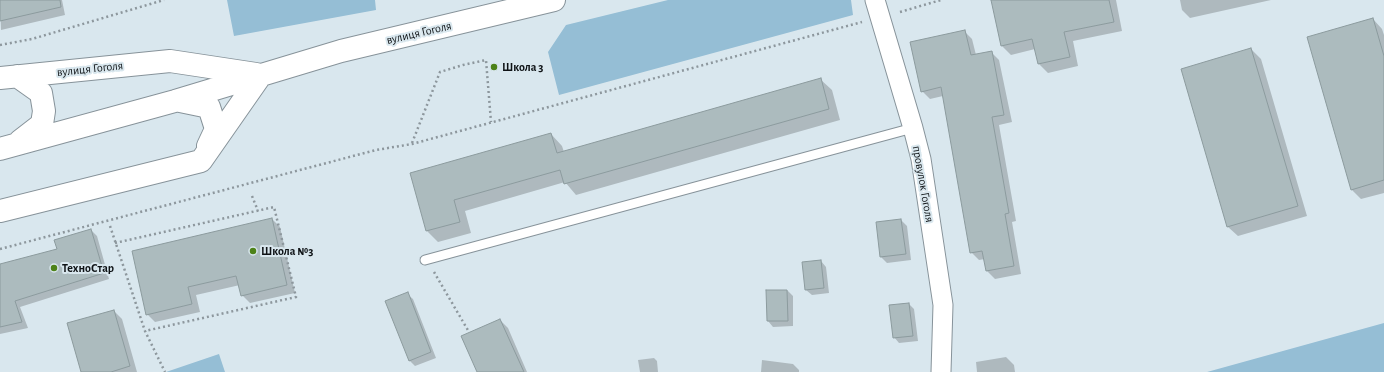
<!DOCTYPE html>
<meta charset="utf-8">
<style>
body{margin:0}
canvas{display:block;background:#d9e7ee}
</style>
<canvas width="1384" height="372"></canvas>
<script>
const ctx = document.querySelector('canvas').getContext('2d');
ctx.lineJoin = 'round';
function fillPath(path, color) { ctx.fillStyle = color; ctx.fill(path, 'evenodd'); }
const poly = rows => new Path2D(rows.map(r => 'M' + r).join(''));
function strokePath(path, color, width, dash) { ctx.strokeStyle = color; ctx.lineWidth = width; ctx.lineCap = dash ? 'butt' : 'round'; ctx.setLineDash(dash || []); ctx.stroke(path); }
function label(font, color, halo, rows, align = 'center') {
  ctx.font = font + ' "Alegreya Sans",sans-serif'; ctx.lineWidth = 4; ctx.setLineDash([]); ctx.textBaseline = 'middle'; ctx.strokeStyle = halo; ctx.fillStyle = color; for (const [text, x, y, turn = 0] of rows) {
    ctx.save(); ctx.translate(x, y); ctx.rotate((+turn || 0) * Math.PI / 180); ctx.textAlign = isNaN(turn) ? turn : align; if (halo) ctx.strokeText(text, 0, 0); ctx.fillText(text, 0, 0); ctx.restore();
  }
}
fillPath(poly([
 [227,0,375,0,376,10,234,36],
 [668,0,851,0,853,15,559,95,548,52,566,25],
 [1384,323,1384,372,1207,372],
 [219,354,225,372,166,372]
]), '#95bed5');
fillPath(poly([
 [0,0,62,0,65,15,1,30],
 [992,0,1116,0,1122,31,1073,41,1078,66,1048,73,1039,64,1035,49,1011,55,1002,46],
 [1180,0,1271,0,1190,18,1182,10],
 [1373,19,1382,29,1384,35,1384,193,1361,199,1352,190],
 [964,31,972,39,976,55,991,52,999,60,1012,122,999,125,1016,221,1012,222,1021,274,995,279,987,271,985,259,979,260,971,252,943,96,930,99,922,91],
 [1251,49,1261,59,1307,216,1238,236,1228,227,1182,70],
 [820,79,832,90,840,120,576,195,565,182,465,211,471,233,438,242,427,231,411,174,551,134,562,146,564,152],
 [272,219,280,227,295,293,250,303,242,295,240,285,196,295,200,312,155,322,147,314],
 [901,220,907,226,911,260,887,263,881,257,877,223],
 [91,230,97,236,109,279,20,307,28,328,0,334,0,265,58,250],
 [821,261,826,267,829,293,812,295,806,290],
 [787,290,793,296,793,326,773,327,768,321,767,291],
 [407,294,413,299,436,358,415,366,409,360],
 [909,304,914,309,918,341,899,343,894,337],
 [114,311,122,319,137,372,82,372],
 [500,320,508,328,527,372,478,372],
 [1006,357,1014,365,1015,372,977,372,976,362],
 [654,358,657,361,658,372,640,372,638,360],
 [762,360,793,364,799,370,799,372,761,372]
]), '#0003');
const building = poly([
 [0,0,60,0,61,7,0,21,0,0],
 [991,0,1109,0,1114,22,1064,32,1070,57,1038,64,1032,39,1001,46,991,0],
 [1373,18,1384,56,1384,180,1351,190,1307,37,1373,18],
 [965,30,971,55,992,51,1004,115,992,117,1009,213,1005,214,1014,266,986,271,982,251,970,253,941,87,921,92,910,42,965,30],
 [1251,48,1298,206,1227,227,1181,69,1251,48],
 [821,78,829,109,564,184,560,170,454,200,460,222,426,231,410,173,551,133,557,153,821,78],
 [272,218,287,285,241,296,236,276,188,287,192,304,146,315,132,251,272,218],
 [901,219,906,254,880,257,876,222,901,219],
 [91,229,104,273,15,301,22,322,0,327,0,264,57,249,54,240,91,229],
 [821,260,824,288,805,290,802,262,821,260],
 [766,290,787,290,788,321,767,321,766,290],
 [408,292,431,352,409,361,385,301,408,292],
 [909,303,913,336,893,338,889,305,909,303],
 [114,310,130,366,111,372,81,372,67,323,114,310],
 [500,319,524,372,477,372,461,336,500,319]
]);
fillPath(building, '#acbbbe');
strokePath(building, '#8c9b9e', 1);
const service = poly([
 [425,260,913,128]
]);
const minor = poly([
 [875,0,913,128,921,159,943,305,941,372]
]);
const tertiary = poly([
 [17,76,41,93,44,111,42,124,20,141],
 [0,78,170,61,256,74],
 [180,101,209,107,216,129,208,146],
 [0,149,175,101,341,51,554,0],
 [0,211,201,161,261,75]
]);
strokePath(service, '#87939a', 11);
strokePath(minor, '#87939a', 21);
strokePath(tertiary, '#87939a', 24);
strokePath(poly([
 [900,12,941,0],
 [0,45,32,39,164,0],
 [412,143,440,72,463,65,486,60,491,122],
 [252,196,258,211],
 [110,226,145,331,165,372],
 [115,243,274,207,296,297,145,331],
 [0,249,376,150,412,144,862,22],
 [434,272,469,332]
]), '#8d979d', 2.5, [2, 3]);
strokePath(service, '#fff', 9);
strokePath(minor, '#fff', 19);
strokePath(tertiary, '#fff', 22);
for (const [x, y, r, color] of [
 [494,67,4,"#4d8218"],
 [253,251,4,"#4d8218"],
 [54,268,4,"#4d8218"]
]) { const dot = new Path2D(); dot.arc(x, y, r, 0, 2 * Math.PI); ctx.fillStyle = color; ctx.fill(dot); strokePath(dot, '#d9e7ee', 1.5); }
label('12px', '#0e1215', '#d9e7ee', [
 ["вулиця Гоголя",419,33,-13],
 ["вулиця Гоголя",90,69,-6],
 ["провулок Гоголя",923,184,80]
]);
label('bold 12px', '#0e1215', '#d9e7ee', [
 ["Школа 3",502,67],
 ["Школа №3",261,251],
 ["ТехноСтар",62,268]
], 'left');
</script>
